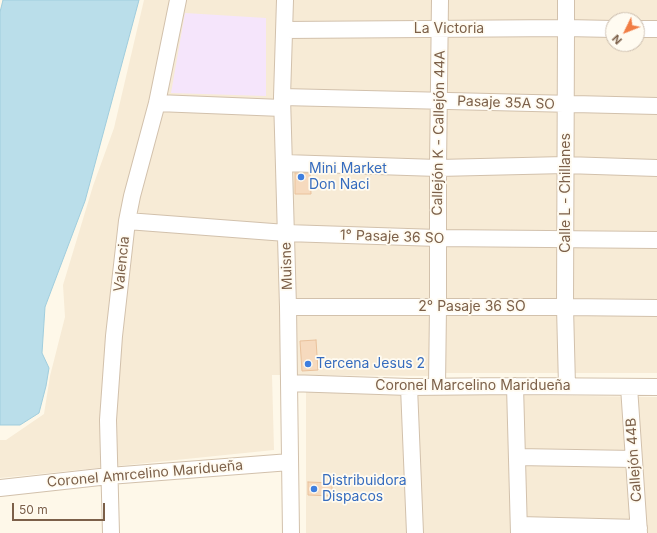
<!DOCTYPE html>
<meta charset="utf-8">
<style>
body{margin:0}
#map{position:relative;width:657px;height:533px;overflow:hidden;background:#fef8e9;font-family:Inter,sans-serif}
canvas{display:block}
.north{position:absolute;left:605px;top:12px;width:40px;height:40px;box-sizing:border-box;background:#fffbf1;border:1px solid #cbbdae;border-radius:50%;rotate:227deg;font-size:11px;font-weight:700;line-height:16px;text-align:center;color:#7c6049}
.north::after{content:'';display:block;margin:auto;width:14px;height:18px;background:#f17d44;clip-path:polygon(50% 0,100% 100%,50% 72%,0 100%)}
.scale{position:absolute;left:12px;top:503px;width:93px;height:18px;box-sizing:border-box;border:2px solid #7c6049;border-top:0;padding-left:5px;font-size:12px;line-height:14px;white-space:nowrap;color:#7c6049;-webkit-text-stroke:3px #fffbf1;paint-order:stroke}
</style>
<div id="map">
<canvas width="657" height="533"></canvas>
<div class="north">N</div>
<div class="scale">50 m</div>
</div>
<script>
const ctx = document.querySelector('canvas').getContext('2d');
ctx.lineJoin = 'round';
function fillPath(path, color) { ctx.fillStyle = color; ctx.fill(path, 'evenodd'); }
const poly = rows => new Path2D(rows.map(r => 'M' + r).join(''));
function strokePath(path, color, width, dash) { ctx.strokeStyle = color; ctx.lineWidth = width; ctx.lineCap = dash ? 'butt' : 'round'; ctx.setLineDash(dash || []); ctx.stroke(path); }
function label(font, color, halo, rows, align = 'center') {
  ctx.font = font + ' Inter,sans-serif'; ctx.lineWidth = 3.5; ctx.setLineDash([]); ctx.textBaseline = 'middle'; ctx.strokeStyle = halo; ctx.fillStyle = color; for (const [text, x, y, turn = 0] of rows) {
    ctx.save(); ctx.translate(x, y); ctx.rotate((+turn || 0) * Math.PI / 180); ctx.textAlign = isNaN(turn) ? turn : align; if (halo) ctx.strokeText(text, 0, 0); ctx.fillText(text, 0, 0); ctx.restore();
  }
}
fillPath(poly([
 [144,0,434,0,433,376,272,375,274,450,0,478,0,440,6,440,44,414,50,376,65,317,63,285,93,186,114,128],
 [447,0,657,0,657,373,442,373],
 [613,20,637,20,637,44,613,44],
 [306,392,657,397,657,533,306,533]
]), '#f7ebd6');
fillPath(poly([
 [185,13,266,18,266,96,171,93]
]), '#f5e5fb');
const water = poly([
 [3,0,139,0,85,201,45,307,42,353,49,368,46,386,39,413,20,425,0,425,0,12,3,0]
]);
fillPath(water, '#badeea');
strokePath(water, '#a0cddd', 1);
const building = poly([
 [295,173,310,173,311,194,295,194,295,173],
 [316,340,318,370,302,371,300,341,316,340],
 [308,482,332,483,332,496,308,495,308,482]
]);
fillPath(building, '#f6dabe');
strokePath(building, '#eac29c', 1);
const minor = poly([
 [285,0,282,97,288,307,291,533],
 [566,0,566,28,565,307,567,386],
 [637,29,657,29],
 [284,30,566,28,613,29],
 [282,97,657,106],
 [157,103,282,108],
 [284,163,438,168,565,165,657,168],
 [127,221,286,233,438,238,657,240],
 [288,307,565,307,657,308],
 [289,383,409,387,515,386,657,387],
 [437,386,438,307,438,168,440,0],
 [515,386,519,533],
 [409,387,415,533],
 [629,387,639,533],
 [517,457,634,459],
 [0,488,109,476,290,462],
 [519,525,639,528],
 [111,533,108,420,114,336,127,221,132,196,157,103,178,0]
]);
strokePath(minor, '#d2c1ac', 18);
strokePath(minor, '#fff', 16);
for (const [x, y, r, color] of [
 [301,177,4,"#3f7fe0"],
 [308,364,4,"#3f7fe0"],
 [314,489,4,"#3f7fe0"]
]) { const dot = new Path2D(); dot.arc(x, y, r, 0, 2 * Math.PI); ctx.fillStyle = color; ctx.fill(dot); strokePath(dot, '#fffbf1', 1.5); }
label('14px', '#7c6049', '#fffbf1', [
 ["La Victoria",449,29],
 ["Pasaje 35A SO",506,103,2],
 ["Callejón K - Callejón 44A",439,133,-89],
 ["Calle L - Chillanes",566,193,-90],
 ["1° Pasaje 36 SO",392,237,2],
 ["Valencia",122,264,-84],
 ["Muisne",287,266,-92],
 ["2° Pasaje 36 SO",472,307],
 ["Coronel Marcelino Maridueña",473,386],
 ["Callejón 44B",634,460,-94],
 ["Coronel Amrcelino Maridueña",145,474,-5]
]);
label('14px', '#366cbe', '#fffbf1', [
 ["Mini Market",309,169],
 ["Don Naci",309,185],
 ["Tercena Jesus 2",316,364],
 ["Distribuidora",322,481],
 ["Dispacos",322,497]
], 'left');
</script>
